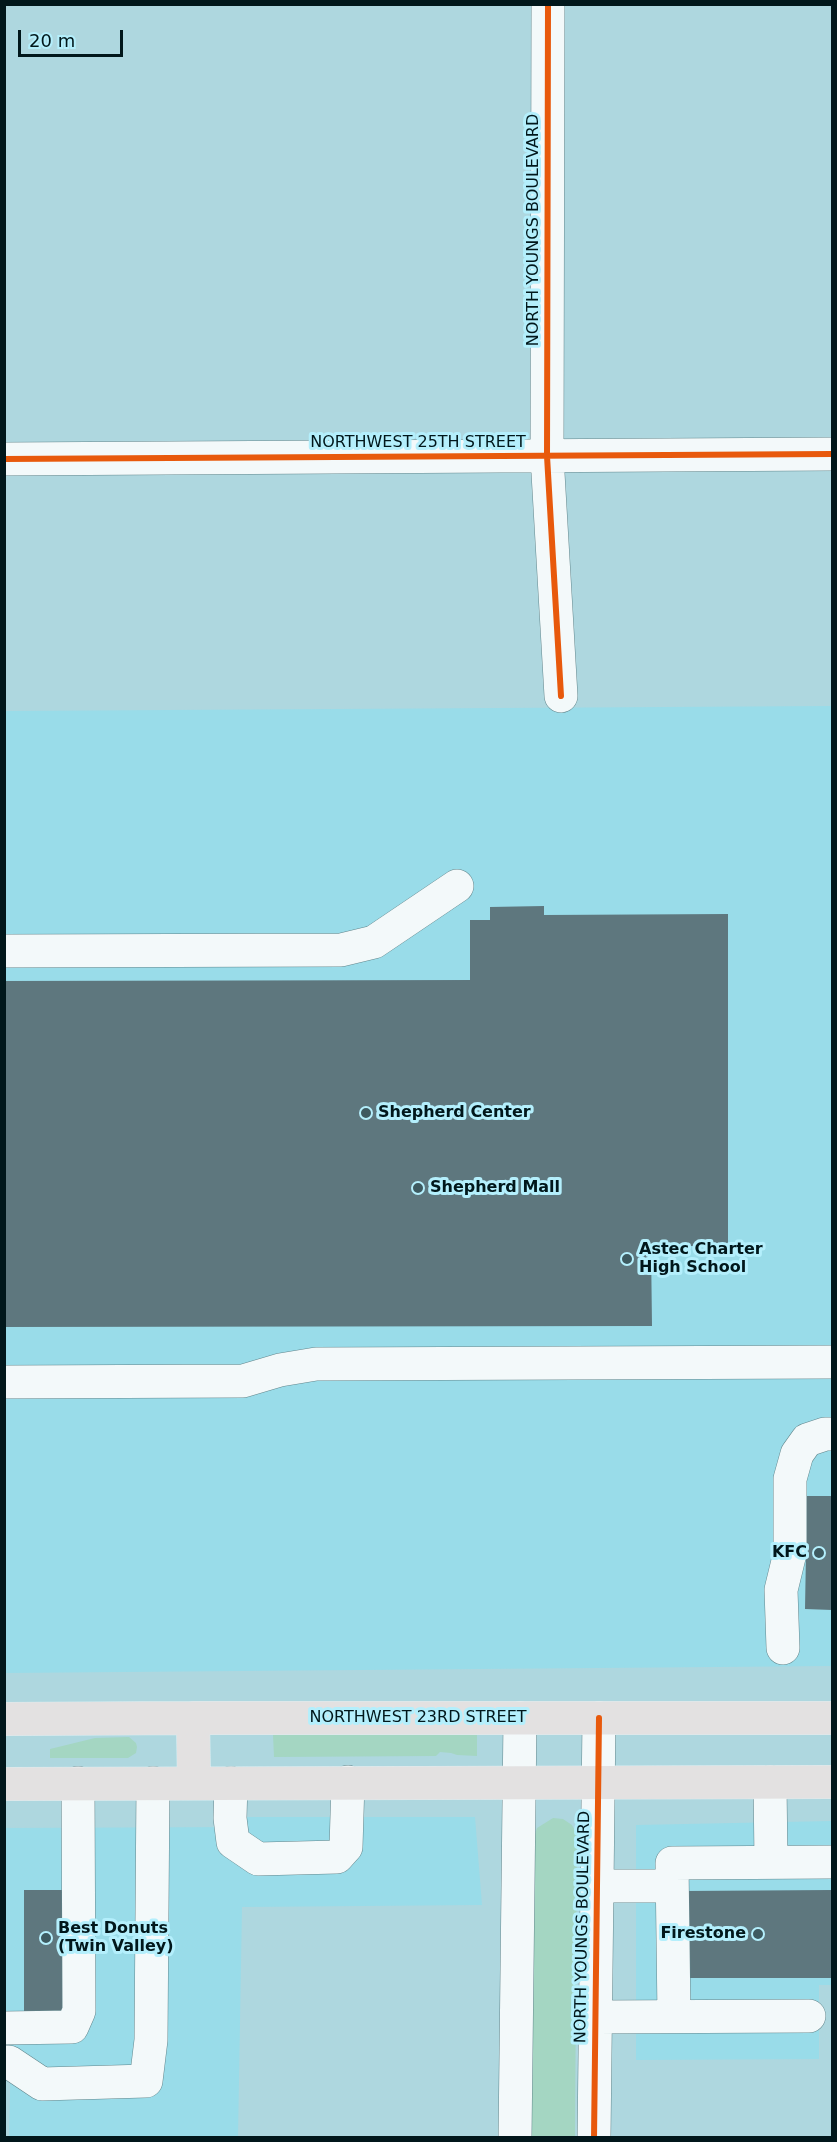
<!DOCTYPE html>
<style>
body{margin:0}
#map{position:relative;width:837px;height:2142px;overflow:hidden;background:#aed7df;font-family:"DejaVu Sans",sans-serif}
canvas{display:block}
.frame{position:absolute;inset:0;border:6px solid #01171b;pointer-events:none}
.scale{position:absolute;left:18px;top:30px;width:105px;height:27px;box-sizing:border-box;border:3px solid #01171b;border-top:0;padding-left:8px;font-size:18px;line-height:21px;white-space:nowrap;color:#01171b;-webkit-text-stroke:4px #b4effc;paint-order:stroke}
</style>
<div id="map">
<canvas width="837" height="2142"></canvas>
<div class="frame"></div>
<div class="scale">20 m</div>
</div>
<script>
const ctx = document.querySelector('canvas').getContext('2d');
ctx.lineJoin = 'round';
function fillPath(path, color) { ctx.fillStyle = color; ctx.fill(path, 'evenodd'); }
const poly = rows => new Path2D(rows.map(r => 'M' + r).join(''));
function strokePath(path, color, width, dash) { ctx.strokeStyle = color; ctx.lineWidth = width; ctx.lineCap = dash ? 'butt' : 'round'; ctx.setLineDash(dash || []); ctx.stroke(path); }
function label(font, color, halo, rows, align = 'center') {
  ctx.font = font + ' "DejaVu Sans",sans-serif'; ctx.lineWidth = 6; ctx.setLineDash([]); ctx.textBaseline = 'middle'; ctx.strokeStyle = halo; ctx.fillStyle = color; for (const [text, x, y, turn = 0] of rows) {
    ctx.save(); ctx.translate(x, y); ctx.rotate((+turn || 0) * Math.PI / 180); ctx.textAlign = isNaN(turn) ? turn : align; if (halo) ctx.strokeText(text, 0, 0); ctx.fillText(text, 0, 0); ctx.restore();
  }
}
fillPath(poly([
 [832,706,832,1666,5,1673,4,711],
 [244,1817,475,1817,482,1905,242,1907,238,2137,9,2137,11,2049,4,2048,4,1828,244,1827],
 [832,1821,832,1985,819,1985,819,2059,636,2060,636,1825]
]), '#99dce9');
fillPath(poly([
 [477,1733,477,1756,457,1755,451,1753,440,1752,436,1756,274,1757,273,1735],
 [129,1737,136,1743,137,1747,136,1753,128,1758,50,1758,50,1749,95,1738],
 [553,1818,563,1819,572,1825,577,1835,575,2137,531,2138,534,1836,537,1828]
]), '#a4d6c2');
fillPath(poly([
 [544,906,544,915,728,914,728,1246,651,1246,652,1326,4,1327,4,981,470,980,470,920,490,920,490,907],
 [807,1496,832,1496,832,1610,805,1609],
 [24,1890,67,1890,67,2011,24,2011],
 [832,1890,832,1978,683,1978,684,1891]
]), '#5e777e');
const minor = poly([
 [548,4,547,456,561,696],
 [4,459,832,454],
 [4,951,341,950,374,942,457,886],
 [4,1382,243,1381,280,1370,316,1364,832,1362],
 [783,1648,781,1590,790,1553,790,1479,797,1454,807,1440,825,1434,832,1434],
 [770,1782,771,1862],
 [231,1783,230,1818,233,1842,258,1859,337,1857,346,1847,348,1782],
 [597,1886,672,1886],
 [674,2016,672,1863,832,1862],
 [596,2017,809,2016],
 [4,2028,72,2027,79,2011,78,1783],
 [4,2062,9,2062,42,2084,146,2081,151,2040,153,1783],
 [515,2138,520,1718],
 [594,2138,599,1718]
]);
const major = poly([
 [193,1718,194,1783],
 [4,1719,193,1718,832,1718],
 [4,1784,832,1782]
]);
strokePath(minor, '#62868c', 34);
strokePath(major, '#dbedf1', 34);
strokePath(minor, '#f3f9fa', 33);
strokePath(major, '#e3e1e1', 33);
strokePath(poly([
 [548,4,547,456,561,696],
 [4,459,832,454],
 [594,2138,599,1718]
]), '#e8590c', 6);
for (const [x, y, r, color] of [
 [366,1113,6,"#3e5a60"],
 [418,1188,6,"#3e5a60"],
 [627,1259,6,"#3e5a60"],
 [819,1553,6,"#3e5a60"],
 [758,1934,6,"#3e5a60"],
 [46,1938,6,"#3e5a60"]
]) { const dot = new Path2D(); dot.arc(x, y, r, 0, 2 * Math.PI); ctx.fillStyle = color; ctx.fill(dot); strokePath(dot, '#b4effc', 2); }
label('16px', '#01171b', '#b4effc', [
 ["NORTH YOUNGS BOULEVARD",534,230,-90],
 ["NORTHWEST 25TH STREET",418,443],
 ["NORTHWEST 23RD STREET",418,1718],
 ["NORTH YOUNGS BOULEVARD",583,1927,-89]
]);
label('bold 16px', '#01171b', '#b4effc', [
 ["Shepherd Center",378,1113],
 ["Shepherd Mall",430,1188],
 ["Astec Charter",639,1250],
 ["High School",639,1268],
 ["KFC",807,1553,"right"],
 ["Best Donuts",58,1929],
 ["(Twin Valley)",58,1947],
 ["Firestone",746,1934,"right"]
], 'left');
</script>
